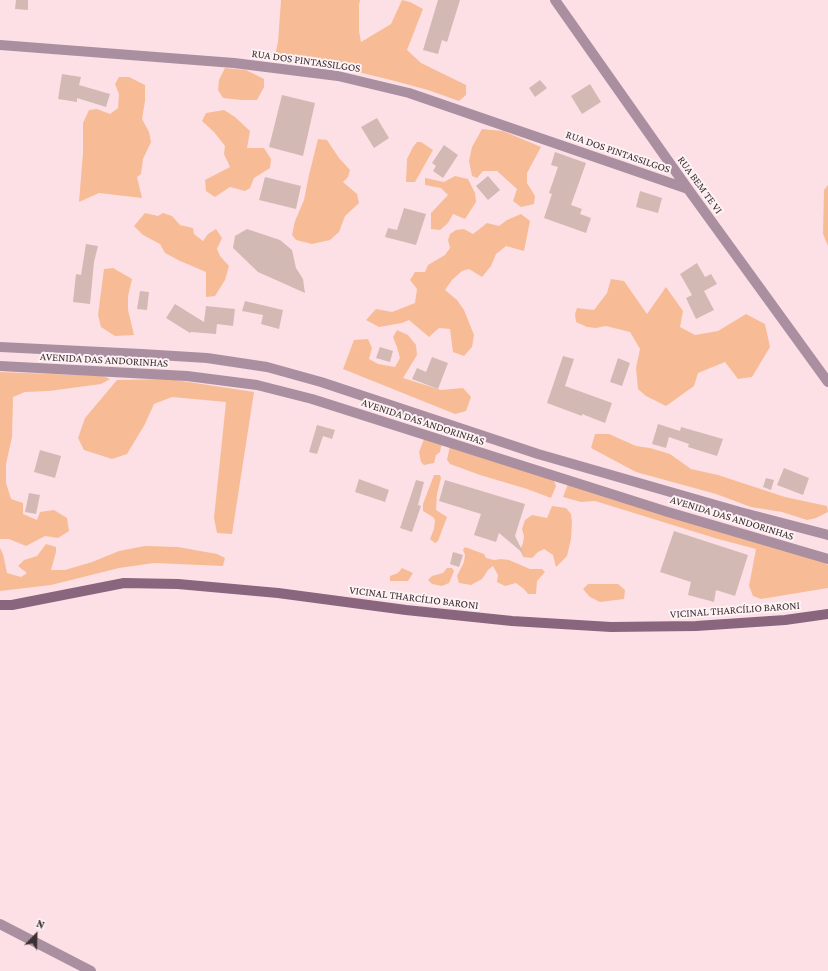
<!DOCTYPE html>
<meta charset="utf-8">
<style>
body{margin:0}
#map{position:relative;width:828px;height:971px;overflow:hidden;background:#fce0e6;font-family:"Crimson Pro",serif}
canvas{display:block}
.north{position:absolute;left:16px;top:915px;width:40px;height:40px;-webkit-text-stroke:3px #fef2f4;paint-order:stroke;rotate:23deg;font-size:11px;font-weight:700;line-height:16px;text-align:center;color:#3a2f31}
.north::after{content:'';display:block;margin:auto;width:14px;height:18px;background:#3a2f31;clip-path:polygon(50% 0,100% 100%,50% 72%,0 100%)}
</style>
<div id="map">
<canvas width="828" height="971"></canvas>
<div class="north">N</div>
</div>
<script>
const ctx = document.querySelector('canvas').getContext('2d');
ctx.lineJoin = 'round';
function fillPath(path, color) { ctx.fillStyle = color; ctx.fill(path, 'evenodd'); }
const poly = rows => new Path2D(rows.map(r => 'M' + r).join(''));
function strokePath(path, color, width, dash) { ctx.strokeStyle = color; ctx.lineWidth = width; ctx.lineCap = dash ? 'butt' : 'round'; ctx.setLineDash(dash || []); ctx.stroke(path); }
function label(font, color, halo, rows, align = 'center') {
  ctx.font = font + ' "Crimson Pro",serif'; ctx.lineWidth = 4; ctx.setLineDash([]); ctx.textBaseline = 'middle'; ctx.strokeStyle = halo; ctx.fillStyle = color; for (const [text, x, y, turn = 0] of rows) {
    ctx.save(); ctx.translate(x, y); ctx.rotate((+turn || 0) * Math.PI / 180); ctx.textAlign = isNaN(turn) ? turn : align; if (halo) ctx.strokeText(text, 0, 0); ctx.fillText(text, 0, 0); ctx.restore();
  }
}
fillPath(poly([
 [281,0,360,0,359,5,359,31,361,42,391,24,402,0,410,2,423,9,407,50,421,63,466,85,466,95,459,101,428,90,391,80,354,71,287,61,275,56,278,42],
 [225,68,246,70,264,79,264,87,257,100,241,100,223,98,218,90,219,80],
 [119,77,129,77,145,85,145,101,142,119,149,132,151,142,143,159,141,174,137,177,142,198,99,193,79,202,83,153,83,123,89,110,97,109,110,114,118,108,119,94,115,84],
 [224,110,235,117,250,131,247,148,264,148,271,159,270,168,254,178,250,188,245,191,230,187,215,197,206,191,205,180,230,167,224,154,225,146,214,132,202,121,206,113],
 [482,129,503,131,541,147,527,173,527,183,535,196,534,204,521,207,513,201,517,189,497,171,483,171,477,178,472,176,469,161,472,147],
 [318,139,327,140,339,158,350,170,348,177,343,182,357,194,359,203,345,216,339,232,330,240,312,244,296,240,292,235,295,221,304,200,309,175],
 [417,142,421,142,433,150,415,182,406,182,407,159,413,147],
 [455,176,468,179,475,193,476,202,465,219,453,214,448,223,440,230,431,229,431,213,448,195,441,188,425,185,425,178,444,182],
 [828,185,828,246,823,234,824,190],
 [145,213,158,216,163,213,172,216,180,225,193,228,194,234,203,241,208,234,216,229,222,238,217,249,220,256,229,266,225,280,215,296,206,297,206,272,180,261,165,253,160,244,143,235,134,226],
 [521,214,530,221,524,251,506,246,496,254,491,266,482,277,469,269,462,271,452,280,445,290,457,300,464,310,474,335,472,347,464,356,453,352,450,329,439,328,429,337,409,320,402,323,379,327,366,320,376,309,392,312,415,303,417,289,410,280,415,272,425,272,428,265,445,255,450,248,448,240,450,234,456,230,464,229,473,234,487,223,499,226,507,220],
 [113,268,132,279,128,296,128,310,134,335,115,336,101,327,98,315,104,269],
 [611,279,624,281,647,314,666,287,683,311,680,327,695,335,718,331,746,314,765,324,770,347,752,377,738,379,725,362,698,373,694,386,666,406,646,396,638,389,636,368,640,349,630,332,606,326,596,328,587,327,576,322,575,314,577,308,594,310,607,293],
 [397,330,408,335,416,345,417,355,403,378,441,390,463,388,471,397,466,411,455,414,343,369,354,340,368,339,372,348,369,359,378,364,395,367,400,358,397,347,393,337],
 [0,372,103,376,110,379,101,384,49,391,25,392,13,397,12,437,6,464,6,483,11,499,23,503,23,514,37,520,40,512,54,510,67,518,69,531,58,538,45,536,26,546,9,539,0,539],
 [169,379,254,392,232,534,217,533,214,518,226,402,172,397,154,404,145,424,127,454,112,459,84,450,78,438,85,418,117,380],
 [595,434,609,434,636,446,650,448,670,454,691,469,718,475,785,497,827,506,828,512,816,518,807,520,782,512,751,507,716,494,636,472,591,448],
 [424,439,442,443,440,452,436,455,434,463,424,465,421,462,419,452],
 [450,446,553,478,556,486,551,498,527,489,480,475,450,464,447,460],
 [434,475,440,475,441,478,437,494,436,510,447,517,438,541,435,543,430,539,434,529,435,520,433,517,423,511,423,504],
 [568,484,822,561,828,565,828,588,761,599,753,596,749,586,756,549,718,539,595,501,581,502,563,497],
 [552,506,566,508,571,514,572,522,571,539,567,556,556,567,553,555,544,549,538,552,532,558,523,557,520,550,523,543,524,536,522,529,525,520,532,515,547,518],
 [46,544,56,547,56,552,51,570,65,570,92,562,119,551,145,546,178,547,217,554,225,558,223,566,154,563,119,568,51,585,0,591,0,548,3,554,7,573,21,577,27,573,18,566,24,560,37,556],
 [465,547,484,554,486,558,494,560,501,559,509,560,530,569,542,569,545,572,537,581,536,594,528,594,524,589,516,583,505,586,497,582,498,575,493,566,488,570,482,579,471,585,459,583,457,576,464,562,465,555,463,550],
 [402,568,413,573,408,581,390,581,390,576,398,573],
 [447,568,452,568,454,571,449,583,442,586,432,584,428,580,432,576,443,573],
 [588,584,618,584,625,590,624,599,600,602,590,597,583,589]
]), '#f7bc95');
fillPath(poly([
 [16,0,28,0,28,10,15,9],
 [438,0,460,0,447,42,442,40,438,54,423,50],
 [62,74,81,77,79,85,110,94,106,107,77,98,77,102,58,99],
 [540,80,547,88,535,97,529,88],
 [590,84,601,102,582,114,571,96],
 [282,95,315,103,303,156,269,147],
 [377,118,389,138,374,148,361,127],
 [444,145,458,155,443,178,433,171,436,166,432,163],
 [555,152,586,163,571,205,582,209,580,214,591,218,586,233,544,218,552,194,549,193,558,167,551,165],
 [488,176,500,190,488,200,476,186],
 [265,177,301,186,296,209,259,200],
 [640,191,662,198,658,213,636,207],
 [404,208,426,214,416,245,385,237,388,228,397,230],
 [247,229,280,240,292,250,296,268,303,279,305,293,258,272,233,248,235,236],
 [86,244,98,246,94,262,90,304,73,302,76,274,81,275],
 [697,263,705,277,711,274,717,284,704,291,714,310,696,319,686,298,692,295,680,274],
 [140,291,149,292,147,310,137,309],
 [245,301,283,310,279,329,261,324,263,315,242,311],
 [175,304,204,322,206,306,235,309,233,326,217,324,216,334,191,332,190,333,166,318],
 [380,347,393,351,390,362,376,358],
 [563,356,574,359,565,386,612,403,605,423,582,414,582,416,547,403],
 [432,357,448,363,438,389,412,379,417,368,426,372],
 [618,358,630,363,622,386,610,382],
 [658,424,680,431,681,427,723,439,717,456,688,447,689,444,669,437,666,448,652,444],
 [317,425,335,430,332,439,323,436,317,454,309,452],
 [40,450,61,456,55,478,34,472],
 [784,468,809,478,803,495,777,485],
 [766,478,774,480,771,490,763,487],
 [359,479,389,490,385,502,355,492],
 [416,480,424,482,418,505,421,506,412,532,400,528],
 [445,480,525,504,515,536,524,554,499,533,496,542,474,535,481,514,439,501],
 [29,493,40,495,36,514,25,512],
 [674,531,748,555,735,596,716,590,714,602,688,595,691,582,660,572],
 [453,552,463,555,459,567,450,564]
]), '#d3b9b4');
strokePath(poly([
 [555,0,688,189,828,382],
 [0,45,234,63,338,76,409,93,688,189],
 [0,347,142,354,207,358,267,367,321,382,538,454,740,512,828,535],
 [0,366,187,376,257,385,312,399,668,512,828,559],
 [0,924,91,971]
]), '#aa8fa1', 10);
strokePath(poly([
 [0,605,12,605,124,583,178,584,278,593,406,610,512,621,611,627,696,626,785,620,828,614]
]), '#8a657e', 10);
label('11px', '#3a2f31', '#fef2f4', [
 ["RUA DOS PINTASSILGOS",306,61,8],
 ["RUA DOS PINTASSILGOS",618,152,19],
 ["RUA BEM TE VI",700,185,54],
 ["AVENIDA DAS ANDORINHAS",104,360,3],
 ["AVENIDA DAS ANDORINHAS",423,422,18],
 ["AVENIDA DAS ANDORINHAS",732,518,17],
 ["VICINAL THARCÍLIO BARONI",414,598,7],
 ["VICINAL THARCÍLIO BARONI",735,610,-4]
]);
</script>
